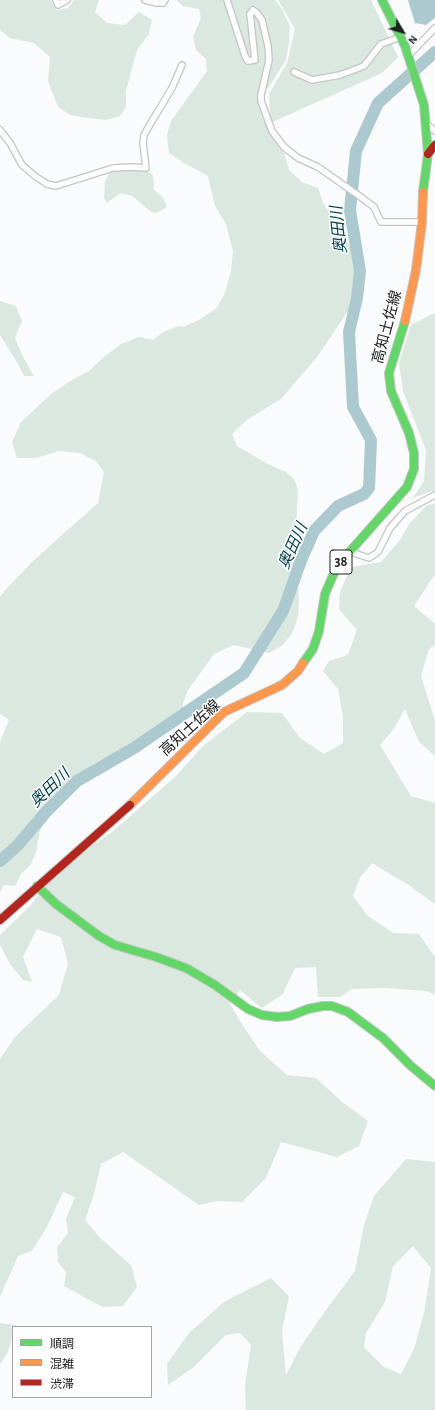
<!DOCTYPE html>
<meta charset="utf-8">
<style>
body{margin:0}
#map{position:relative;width:435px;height:1410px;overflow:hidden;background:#f9fbfd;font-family:"Alegreya Sans","Noto Sans JP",sans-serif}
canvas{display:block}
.legend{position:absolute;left:12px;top:1326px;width:140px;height:72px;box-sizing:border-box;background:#fff;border:1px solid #a6a6a7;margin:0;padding:5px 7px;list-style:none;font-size:12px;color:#212123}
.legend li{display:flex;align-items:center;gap:8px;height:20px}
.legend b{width:20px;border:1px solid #a6a6a7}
.north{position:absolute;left:383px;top:12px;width:40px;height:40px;-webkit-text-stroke:3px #fff;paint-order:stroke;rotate:128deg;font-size:11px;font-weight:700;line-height:16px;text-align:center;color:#212123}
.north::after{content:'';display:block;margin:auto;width:14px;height:18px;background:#212123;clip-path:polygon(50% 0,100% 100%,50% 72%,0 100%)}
</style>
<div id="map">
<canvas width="435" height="1410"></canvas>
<ul class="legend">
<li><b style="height:5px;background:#63d668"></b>順調</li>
<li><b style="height:5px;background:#ff974d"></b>混雑</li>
<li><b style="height:5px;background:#b3261e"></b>渋滞</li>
</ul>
<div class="north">N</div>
</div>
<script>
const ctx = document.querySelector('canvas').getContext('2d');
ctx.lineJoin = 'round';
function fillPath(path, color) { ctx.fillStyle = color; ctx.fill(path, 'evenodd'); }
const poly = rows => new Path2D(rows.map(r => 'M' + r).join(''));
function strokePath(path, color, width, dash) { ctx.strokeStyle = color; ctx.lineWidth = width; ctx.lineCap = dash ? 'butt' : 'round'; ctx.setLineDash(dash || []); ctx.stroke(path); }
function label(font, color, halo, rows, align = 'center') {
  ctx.font = font + ' "Alegreya Sans","Noto Sans JP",sans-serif'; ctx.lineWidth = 3; ctx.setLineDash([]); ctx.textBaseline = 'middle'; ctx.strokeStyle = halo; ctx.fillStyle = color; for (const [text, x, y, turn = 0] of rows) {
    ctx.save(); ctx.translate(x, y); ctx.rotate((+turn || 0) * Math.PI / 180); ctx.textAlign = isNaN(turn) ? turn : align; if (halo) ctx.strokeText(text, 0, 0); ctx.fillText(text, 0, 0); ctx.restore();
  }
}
fillPath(poly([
 [0,0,51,0,56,10,68,8,74,0,99,0,95,12,107,23,125,25,139,12,152,20,149,34,137,50,126,91,126,107,120,116,106,120,88,118,70,115,58,107,48,81,50,57,34,43,10,38,0,30],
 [176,0,275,0,282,9,290,26,289,43,286,60,267,90,261,107,266,123,279,136,289,170,302,182,318,188,324,205,340,229,357,260,356,295,348,311,317,357,281,399,248,419,232,434,237,446,268,464,286,472,294,479,298,490,295,547,297,579,299,599,298,616,293,632,283,645,269,653,234,645,214,654,188,690,183,703,183,720,159,732,126,753,88,771,65,792,40,830,36,852,31,864,21,874,15,886,4,885,0,892,0,742,9,720,0,714,0,597,6,589,34,560,98,503,104,472,96,461,80,453,59,451,36,458,17,458,12,442,21,422,51,394,70,381,89,371,104,357,121,344,139,337,153,340,163,332,179,326,183,327,197,321,216,309,224,295,231,271,233,251,226,224,215,206,208,176,184,163,169,153,167,135,171,121,207,71,206,59,196,50,193,37,201,18,199,9,183,6],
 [278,0,371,0,398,57,382,73,270,123,269,94,287,63,295,29],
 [111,169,144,169,153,175,154,190,163,197,167,207,157,213,151,212,132,196,121,193,107,203,104,198,105,182],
 [0,301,16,306,22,321,15,338,23,357,34,376,24,376,15,359,0,335],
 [432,314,435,314,435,490,413,498,424,481,426,450,403,391,399,363,411,325],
 [435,503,435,574,414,606,434,623,435,623,435,645,429,649,421,676,435,721,435,756,419,742,405,709,393,730,380,745,411,796,435,803,435,904,407,884,372,863,360,878,353,896,367,915,393,933,419,934,435,957,435,995,426,991,386,988,352,989,340,997,318,997,316,967,295,968,283,994,262,1008,240,990,230,1004,240,1021,260,1051,287,1075,316,1078,341,1101,368,1121,359,1146,337,1157,281,1142,266,1178,242,1202,217,1201,199,1205,123,1152,101,1164,94,1194,85,1220,100,1238,131,1265,137,1287,123,1306,102,1307,64,1286,66,1272,58,1262,57,1247,68,1233,66,1219,75,1197,63,1192,47,1227,32,1251,18,1256,0,1297,0,1059,15,1037,59,995,68,964,61,937,37,929,23,957,32,982,23,980,10,964,0,945,0,935,30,906,60,867,112,832,175,777,203,746,247,712,282,713,300,738,324,754,343,743,343,717,338,689,323,671,329,661,348,655,357,630,339,609,340,592,351,567,381,562,400,540,410,523,426,506],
 [406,1159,435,1162,435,1410,246,1410,245,1385,251,1345,240,1333,226,1335,194,1367,168,1385,167,1364,189,1333,225,1301,271,1278,289,1296,282,1331,286,1375,301,1346,328,1307,355,1271,364,1225,374,1196],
 [413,1246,431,1268,424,1313,414,1349,401,1374,384,1367,364,1347,366,1333,385,1302,393,1266],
 [0,1323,16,1325,15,1327,13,1327,13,1335,7,1354,0,1364]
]), '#dbe8df');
fillPath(poly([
 [408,0,435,0,435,18,426,25,415,23]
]), '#adc9d0');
strokePath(poly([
 [0,861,17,846,46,812,77,781,134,748,244,673,283,611,302,558,314,531,338,506,364,494,369,488,371,440,353,407,349,332,357,298,360,271,350,210,356,151,378,103,435,52]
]), '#adc9d0', 12);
const street = poly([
 [56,0,58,5,67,0],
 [145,0,157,3,163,3,165,0],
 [227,0,245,56,248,61,255,60,250,14,253,10,256,12,262,20,268,46,269,60,261,95,261,101,272,131,284,147,298,158,318,167,358,195,374,207,381,222,422,222],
 [408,56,435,28],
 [294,72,312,80,340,75,364,66,381,44,401,37],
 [426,124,435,131],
 [0,130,10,143,22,165,35,176,47,184,56,186,113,168,132,167,146,168,143,143,144,135,152,121,172,88,182,65],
 [351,552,369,558,378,552,390,528,405,511,435,495]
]);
const fast = poly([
 [382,0,405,46,424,105,428,154,423,192],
 [303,663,313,649,319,631,325,594,337,566,407,487,414,469,414,453,409,433,391,391,389,373,405,321],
 [37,886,56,904,99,936,115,945,156,957,186,968,215,985,248,1009,262,1015,277,1017,290,1016,308,1009,323,1006,332,1006,348,1012,383,1038,411,1066,435,1086]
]);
const slow = poly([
 [405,321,416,270,422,222,423,192],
 [130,805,224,712,282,685,298,671,303,663]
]);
const jam = poly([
 [428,154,435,145],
 [0,920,130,805]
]);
strokePath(street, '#c4c5c6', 8);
strokePath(fast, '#c4c5c6', 10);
strokePath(slow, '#c4c5c6', 10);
strokePath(jam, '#c4c5c6', 10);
strokePath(street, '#fefeff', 5.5);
strokePath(fast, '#63d668', 8);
strokePath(slow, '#ff974d', 8);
strokePath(jam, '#b3261e', 8);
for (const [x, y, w] of [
 [341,562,22]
]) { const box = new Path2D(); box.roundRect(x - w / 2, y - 12, w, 24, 3); ctx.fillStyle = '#fff'; ctx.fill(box); strokePath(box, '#212123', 1); }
label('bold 14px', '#212123', null, [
 ["38",341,562]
]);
label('15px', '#212123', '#fff', [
 ["高知土佐線",387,327,-75],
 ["高知土佐線",190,728,-42]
]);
label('italic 16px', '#003f49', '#fff', [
 ["奥田川",339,230,-96],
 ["奥田川",293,546,-66],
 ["奥田川",50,788,-44]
]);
</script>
